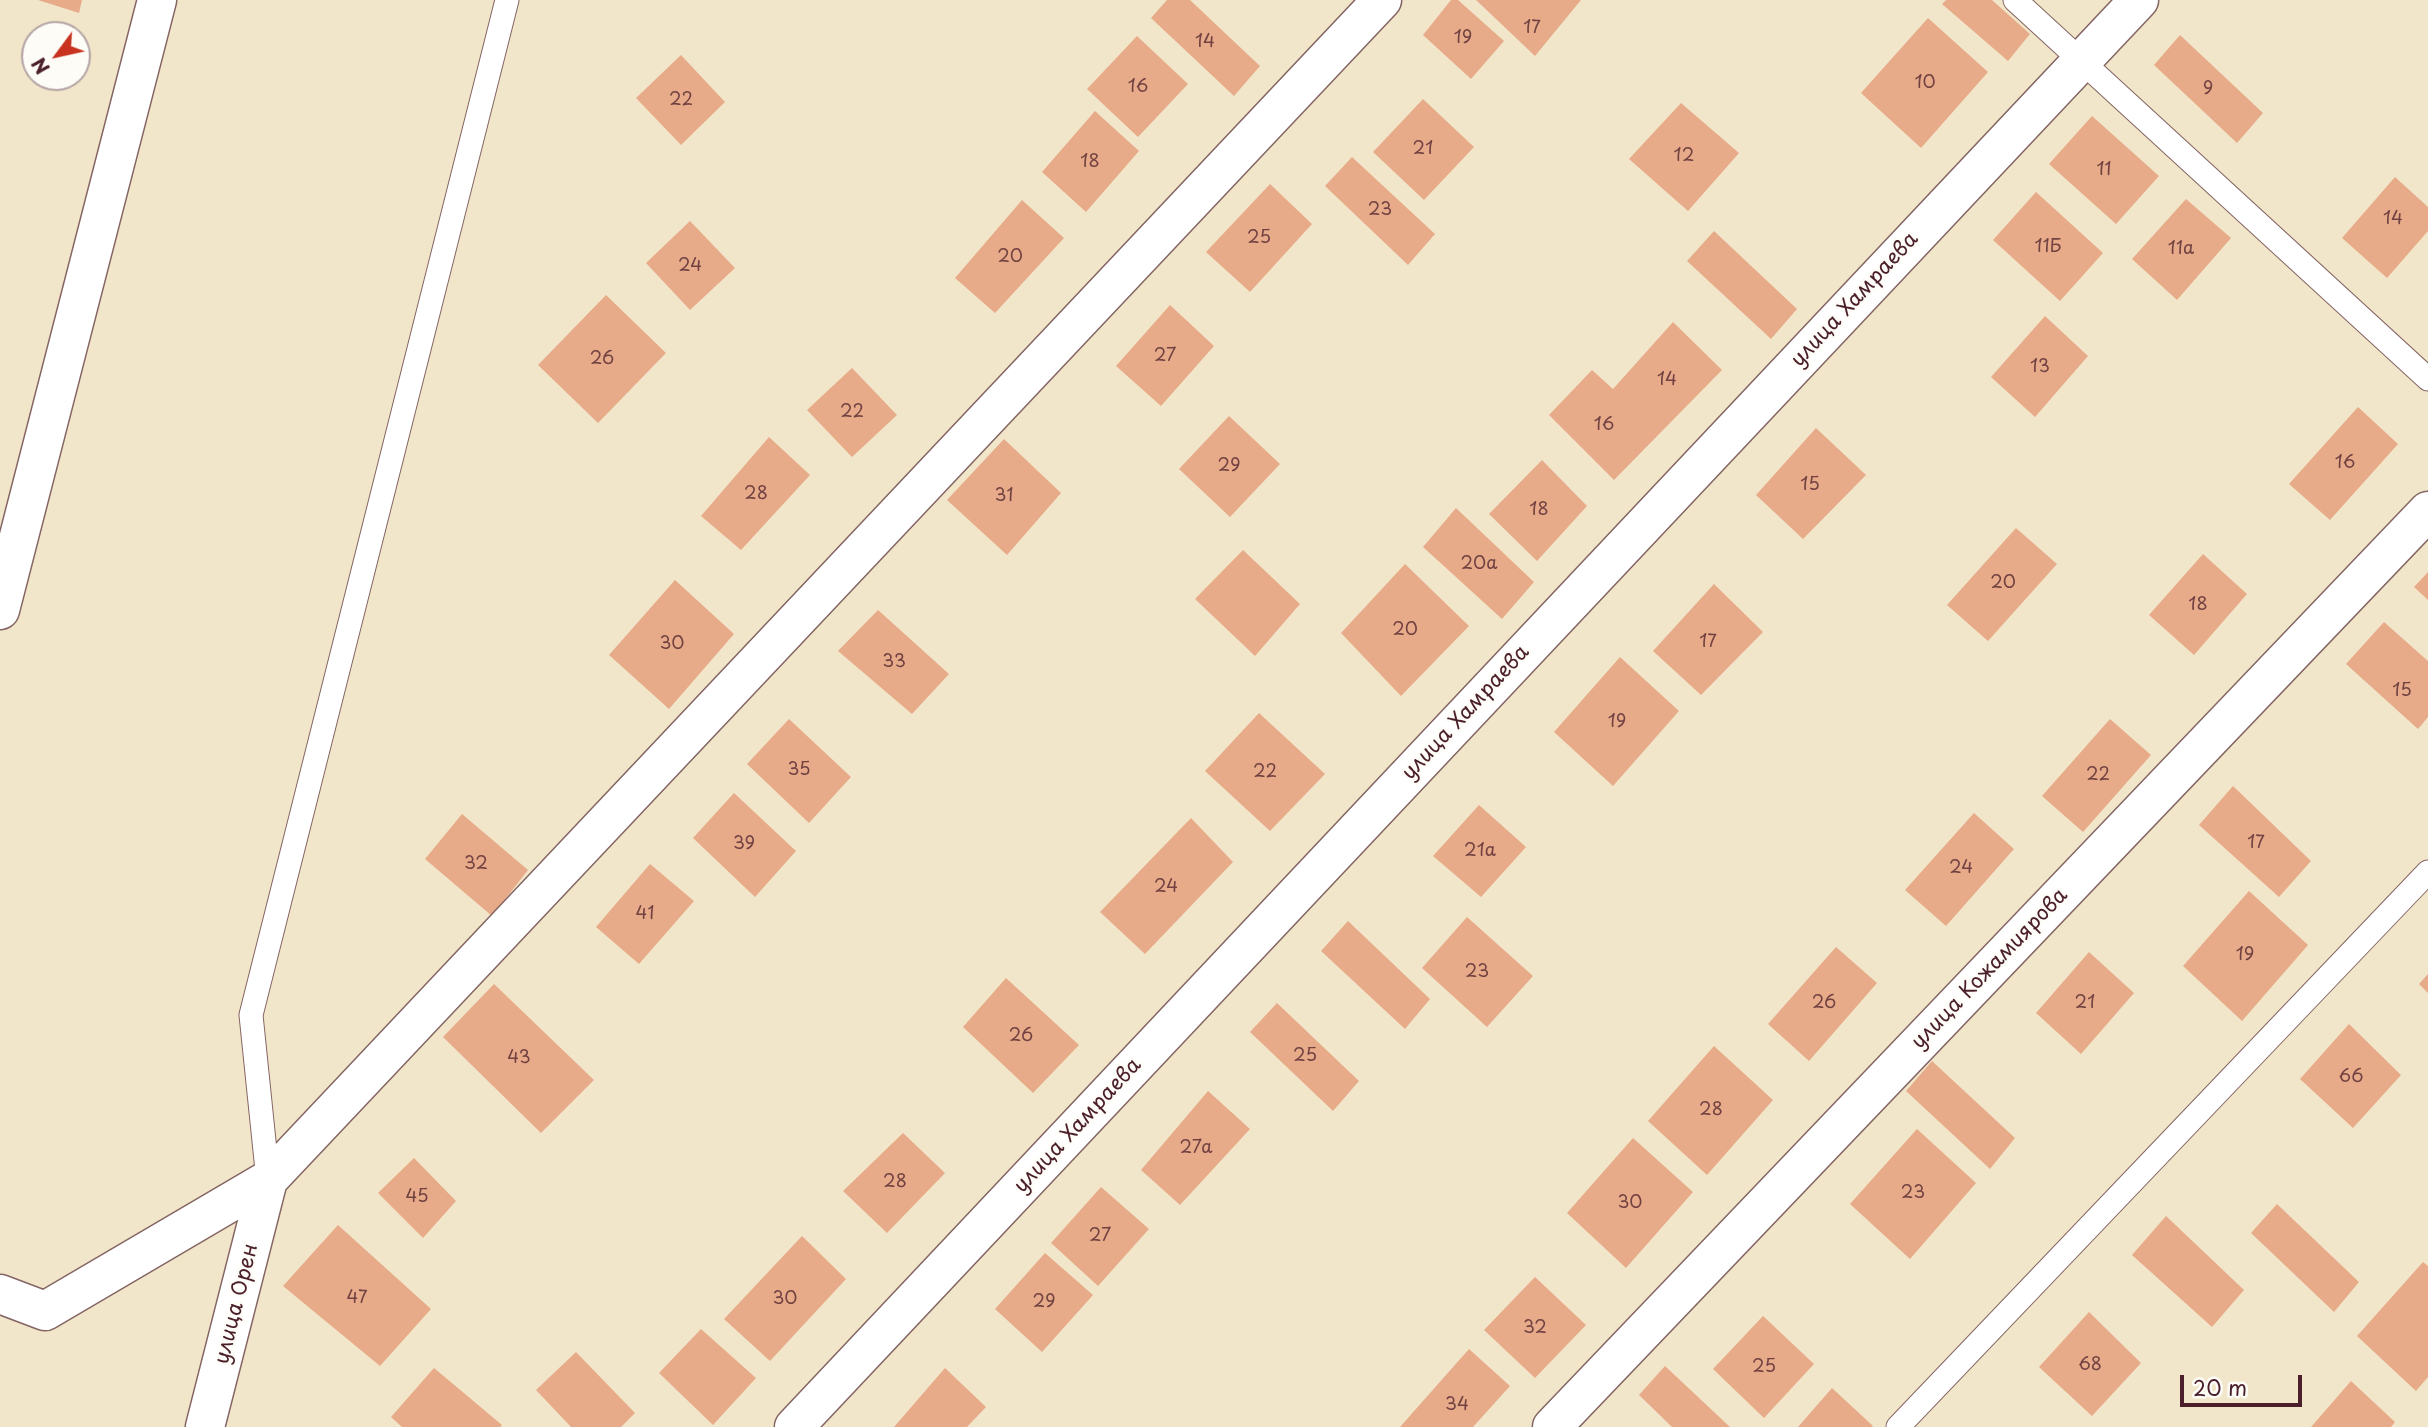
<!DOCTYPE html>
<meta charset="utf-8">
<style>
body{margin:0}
#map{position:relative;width:2428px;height:1427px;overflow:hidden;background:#f1e6ca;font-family:"Playpen Sans",sans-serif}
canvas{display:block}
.north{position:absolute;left:21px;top:21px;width:70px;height:70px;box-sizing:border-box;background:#fdfcf7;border:2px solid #b5a4a5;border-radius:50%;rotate:237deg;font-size:19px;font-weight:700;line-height:28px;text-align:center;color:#4a1f2b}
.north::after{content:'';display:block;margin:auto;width:24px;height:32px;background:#c8321e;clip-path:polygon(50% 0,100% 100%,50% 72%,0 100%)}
.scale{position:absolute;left:2180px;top:1375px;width:122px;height:32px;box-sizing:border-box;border:4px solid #4a1f2b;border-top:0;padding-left:9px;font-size:21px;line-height:24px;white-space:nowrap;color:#4a1f2b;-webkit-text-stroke:5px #fdfcf7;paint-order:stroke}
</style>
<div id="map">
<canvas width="2428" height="1427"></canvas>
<div class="north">N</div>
<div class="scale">20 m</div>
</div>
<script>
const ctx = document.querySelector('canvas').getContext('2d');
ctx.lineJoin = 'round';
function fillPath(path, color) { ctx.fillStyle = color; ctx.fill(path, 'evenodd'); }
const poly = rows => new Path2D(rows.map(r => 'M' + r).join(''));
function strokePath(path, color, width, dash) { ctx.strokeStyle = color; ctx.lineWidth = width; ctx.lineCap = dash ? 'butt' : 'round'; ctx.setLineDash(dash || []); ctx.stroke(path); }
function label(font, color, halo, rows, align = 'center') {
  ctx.font = font + ' "Playpen Sans",sans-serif'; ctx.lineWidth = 5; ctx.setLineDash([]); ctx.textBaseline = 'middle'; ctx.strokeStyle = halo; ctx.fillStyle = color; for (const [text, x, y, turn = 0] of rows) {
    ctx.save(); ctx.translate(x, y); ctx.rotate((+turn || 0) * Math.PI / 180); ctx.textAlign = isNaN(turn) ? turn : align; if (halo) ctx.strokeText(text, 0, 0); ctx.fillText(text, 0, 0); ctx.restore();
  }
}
fillPath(poly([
 [38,0,82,0,79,13],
 [1167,0,1190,0,1260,66,1234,96,1151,18],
 [1451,0,1458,0,1504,41,1471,79,1423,35],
 [1476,0,1581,0,1535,56],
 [1946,0,1992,0,2030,34,2008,61,1942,4],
 [1928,18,1988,72,1921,148,1861,93],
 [2180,35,2263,113,2237,143,2154,65],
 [1137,36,1188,84,1138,137,1087,89],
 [681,55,725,102,681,145,636,98],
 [1423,99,1474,147,1424,200,1373,152],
 [1681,103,1739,153,1688,211,1629,159],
 [1095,111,1139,151,1086,212,1042,172],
 [2092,116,2159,176,2116,224,2049,164],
 [1352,157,1435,234,1408,265,1325,186],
 [2395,177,2428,207,2428,231,2387,278,2342,238],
 [1270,184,1312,224,1250,292,1206,252],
 [2036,192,2103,253,2060,301,1993,240],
 [2186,199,2231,238,2177,300,2132,259],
 [1022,200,1064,238,995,313,955,278],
 [690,221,735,268,690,310,646,263],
 [1714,231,1797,309,1771,339,1687,261],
 [606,295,666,353,598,423,538,365],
 [1170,305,1214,346,1161,406,1116,366],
 [2045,316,2088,356,2035,417,1991,377],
 [1673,322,1722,370,1614,480,1549,415,1592,370,1613,389],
 [852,368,897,415,852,457,807,410],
 [2358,407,2398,444,2330,520,2289,484],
 [1229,416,1280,464,1230,517,1179,469],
 [1816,428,1866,475,1803,539,1756,495],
 [769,437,810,475,741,550,701,516],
 [1004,439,1061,493,1007,555,947,500],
 [1542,460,1587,506,1537,561,1489,514],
 [1456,508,1534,582,1502,619,1423,547],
 [2016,528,2057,564,1988,641,1947,605],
 [1243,550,1300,604,1255,656,1195,599],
 [2203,554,2247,594,2194,655,2149,615],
 [1405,564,1469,626,1401,696,1341,633],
 [2428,572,2428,600,2414,587],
 [675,580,734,634,669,709,609,655],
 [1714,584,1763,632,1701,695,1653,651],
 [878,610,949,674,912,714,838,651],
 [2384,622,2428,661,2428,717,2418,729,2346,664],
 [1620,657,1679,711,1613,786,1554,732],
 [1259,713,1325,774,1270,831,1205,771],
 [789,719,851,777,809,823,747,764],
 [2110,719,2151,755,2083,832,2042,796],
 [2233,786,2311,861,2279,897,2199,825],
 [734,793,796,851,755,897,693,838],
 [1479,805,1526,847,1481,897,1433,856],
 [1974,813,2014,849,1946,926,1905,890],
 [462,814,528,870,492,916,425,859],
 [1191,818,1233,862,1145,954,1100,912],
 [650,864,694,901,639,964,596,927],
 [2249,891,2308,945,2242,1021,2183,966],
 [1467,917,1533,976,1487,1027,1422,968],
 [1348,921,1430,999,1405,1029,1321,951],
 [1836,947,1877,983,1809,1061,1768,1024],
 [2089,952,2134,993,2081,1054,2036,1013],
 [2428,974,2428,993,2419,984],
 [1006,978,1079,1045,1033,1093,963,1027],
 [494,984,594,1080,541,1133,443,1037],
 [1277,1003,1359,1081,1333,1111,1250,1032],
 [2349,1024,2401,1075,2353,1128,2300,1079],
 [1714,1046,1773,1100,1707,1175,1648,1121],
 [1932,1061,2015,1138,1990,1169,1906,1091],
 [1208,1091,1250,1129,1180,1205,1141,1170],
 [1917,1129,1976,1183,1910,1259,1850,1204],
 [903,1133,945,1173,887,1233,843,1191],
 [1633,1138,1693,1192,1626,1268,1567,1213],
 [414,1158,456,1201,423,1238,378,1193],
 [1101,1187,1149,1229,1098,1286,1051,1243],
 [2277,1204,2359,1282,2334,1312,2251,1233],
 [2166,1216,2244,1290,2212,1327,2132,1255],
 [338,1225,431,1309,380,1366,283,1286],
 [802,1236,846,1279,770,1361,724,1319],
 [1045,1253,1093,1295,1042,1352,995,1309],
 [2423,1262,2428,1266,2428,1377,2416,1391,2357,1336],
 [1535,1277,1586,1325,1535,1378,1484,1330],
 [2089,1312,2141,1363,2092,1416,2039,1367],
 [1763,1316,1814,1364,1764,1418,1713,1369],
 [701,1329,756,1378,713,1425,659,1373],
 [1469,1349,1510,1386,1473,1427,1400,1427],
 [576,1352,635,1413,621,1427,571,1427,536,1390],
 [1665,1366,1730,1427,1672,1427,1639,1395],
 [434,1368,502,1425,500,1427,402,1427,391,1417],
 [945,1368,986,1407,967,1427,894,1427],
 [2351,1381,2395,1422,2391,1427,2311,1427],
 [1832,1388,1873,1426,1872,1427,1798,1427]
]), '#e8ab89');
const service = poly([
 [2015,0,2428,379],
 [268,1180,251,1015,507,0],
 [1898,1427,2428,872]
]);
const minor = poly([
 [0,610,157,0],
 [0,1294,45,1311,268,1180,1382,0],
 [205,1427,268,1180],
 [794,1427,2139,0],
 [1552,1427,2428,511]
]);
strokePath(service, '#846563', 25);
strokePath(minor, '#846563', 41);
strokePath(service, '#fff', 23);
strokePath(minor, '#fff', 38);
label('18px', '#724242', null, [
 ["17",1532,28],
 ["19",1463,38],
 ["14",1205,42],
 ["10",1925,83],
 ["16",1138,87],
 ["9",2208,89],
 ["22",681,100],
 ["21",1423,149],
 ["12",1684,156],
 ["18",1090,162],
 ["11",2104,170],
 ["23",1380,210],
 ["14",2393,219],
 ["25",1259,238],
 ["11Б",2048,247],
 ["11а",2181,249],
 ["20",1010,257],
 ["24",690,266],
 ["27",1165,356],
 ["26",602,359],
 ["13",2040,367],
 ["14",1667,380],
 ["22",852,412],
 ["16",1604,425],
 ["16",2345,463],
 ["29",1229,466],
 ["15",1810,485],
 ["28",756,494],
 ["31",1004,496],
 ["18",1539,510],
 ["20а",1479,564],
 ["20",2003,583],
 ["18",2198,605],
 ["20",1405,630],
 ["17",1708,642],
 ["30",672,644],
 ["33",894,662],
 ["15",2402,691],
 ["19",1617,722],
 ["35",799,770],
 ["22",1265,772],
 ["22",2098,775],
 ["17",2256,843],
 ["39",744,844],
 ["21а",1480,851],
 ["32",476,864],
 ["24",1961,868],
 ["24",1166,887],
 ["41",645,914],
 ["19",2245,955],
 ["23",1477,972],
 ["26",1824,1003],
 ["21",2085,1003],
 ["26",1021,1036],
 ["25",1305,1056],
 ["43",519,1058],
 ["66",2351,1077],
 ["28",1711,1110],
 ["27а",1196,1148],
 ["28",895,1182],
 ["23",1913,1193],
 ["45",417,1197],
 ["30",1630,1203],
 ["27",1100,1236],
 ["47",357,1298],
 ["30",785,1299],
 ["29",1044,1302],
 ["32",1535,1328],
 ["68",2090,1365],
 ["25",1764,1367],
 ["34",1457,1405]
]);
label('21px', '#4a1f2b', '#fdfcf7', [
 ["улица Хамраева",1855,300,-47],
 ["улица Хамраева",1466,713,-47],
 ["улица Кожамиярова",1990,969,-46],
 ["улица Хамраева",1078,1126,-47],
 ["улица Орен",237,1304,-76]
]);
</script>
